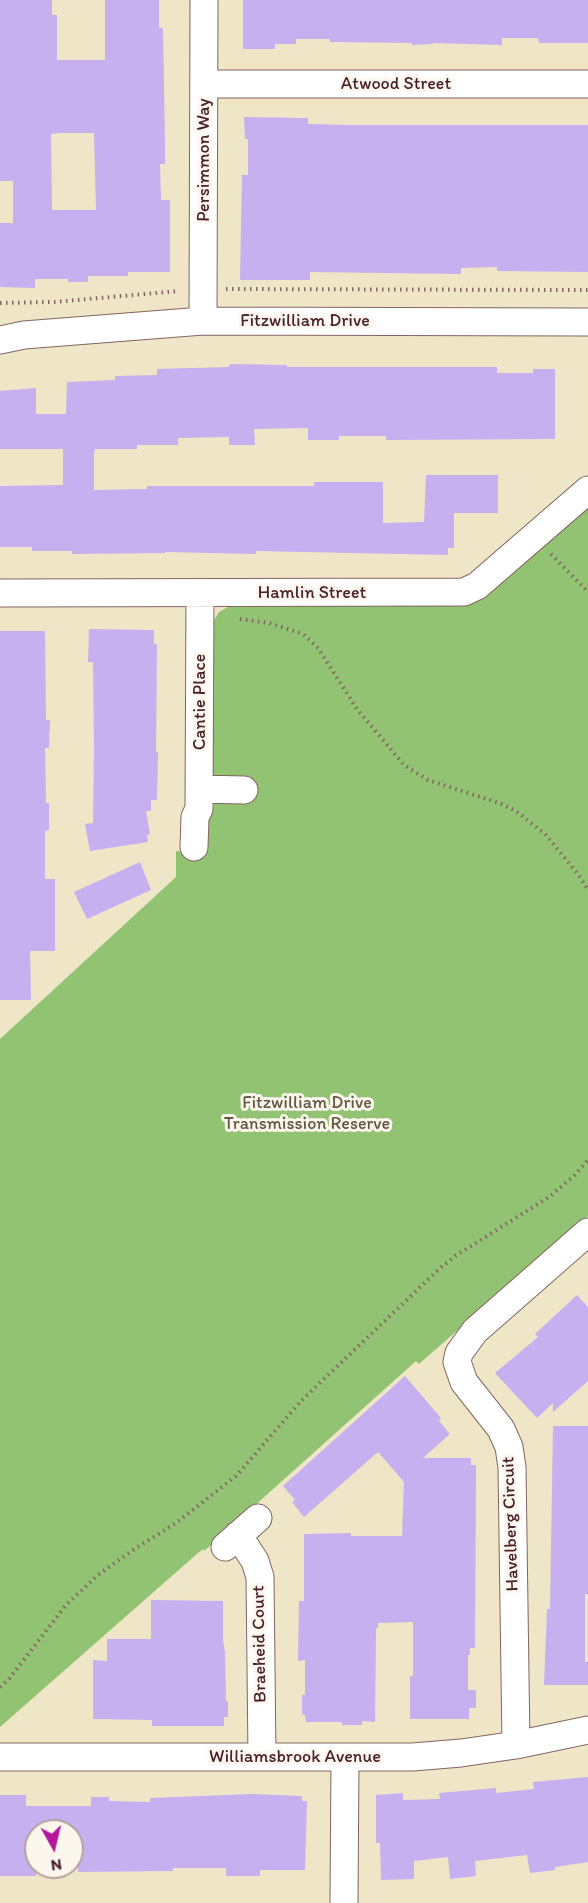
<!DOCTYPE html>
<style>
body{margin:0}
#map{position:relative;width:588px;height:1903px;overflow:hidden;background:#efe5c7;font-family:Itim,sans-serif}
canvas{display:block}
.north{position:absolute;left:24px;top:1819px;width:60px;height:60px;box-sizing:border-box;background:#fbf7ec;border:2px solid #b4a19f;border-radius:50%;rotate:172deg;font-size:16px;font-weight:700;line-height:24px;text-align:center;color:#4a1f2b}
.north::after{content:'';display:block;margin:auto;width:21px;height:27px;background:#b5179e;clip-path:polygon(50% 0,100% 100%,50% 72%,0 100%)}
</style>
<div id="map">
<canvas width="588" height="1903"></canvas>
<div class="north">N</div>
</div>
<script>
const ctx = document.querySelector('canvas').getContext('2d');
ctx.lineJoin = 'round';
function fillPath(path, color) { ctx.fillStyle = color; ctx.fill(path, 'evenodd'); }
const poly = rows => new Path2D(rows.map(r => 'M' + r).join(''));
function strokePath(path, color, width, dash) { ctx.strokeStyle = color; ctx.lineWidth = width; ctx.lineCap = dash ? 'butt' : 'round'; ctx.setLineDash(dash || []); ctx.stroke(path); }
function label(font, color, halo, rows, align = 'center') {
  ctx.font = font + ' Itim,sans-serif'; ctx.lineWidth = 6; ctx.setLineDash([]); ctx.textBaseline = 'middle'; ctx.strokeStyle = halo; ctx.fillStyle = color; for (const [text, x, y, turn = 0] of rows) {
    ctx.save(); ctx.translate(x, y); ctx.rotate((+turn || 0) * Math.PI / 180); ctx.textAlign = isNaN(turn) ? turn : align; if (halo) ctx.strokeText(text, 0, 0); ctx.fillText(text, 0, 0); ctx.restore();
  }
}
fillPath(poly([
 [588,507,588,1216,419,1364,416,1361,204,1551,203,1549,198,1553,0,1727,0,1039,176,877,176,851,184,852,202,818,211,817,214,804,249,802,249,778,219,778,214,776,212,771,213,622,219,612,228,607,238,604,462,606,468,604,482,598]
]), '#91c373');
fillPath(poly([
 [0,0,52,0,52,15,57,15,57,60,105,60,105,0,159,0,159,28,163,28,165,144,165,164,160,164,161,200,170,200,170,272,128,272,128,276,88,276,88,282,68,282,68,279,35,279,35,288,0,287,0,223,13,223,13,181,0,181],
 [60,133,94,133,96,210,52,210,51,134],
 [243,0,588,0,588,43,539,43,538,38,502,38,502,45,433,43,433,44,412,45,412,43,330,42,330,39,296,39,296,44,275,44,275,49,243,49],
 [244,117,308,118,308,124,350,125,588,125,588,272,497,271,497,267,461,268,461,274,310,272,310,280,240,280,242,175,248,175,248,139,245,139],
 [230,364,287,365,287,367,497,367,497,373,533,373,533,369,555,369,555,439,386,440,386,436,339,436,339,440,308,440,308,428,254,429,255,445,229,445,229,437,178,438,178,445,137,445,137,449,95,449,94,454,94,490,147,489,147,486,314,486,314,482,383,482,383,523,424,522,426,475,498,475,498,513,454,513,454,548,448,548,448,555,256,551,256,554,165,552,165,553,72,554,72,551,32,551,32,547,0,547,0,486,63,485,63,449,0,449,0,391,36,388,36,414,66,414,67,382,115,380,115,376,157,375,157,369,229,367],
 [89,629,154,630,154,644,157,644,156,752,158,752,157,800,151,800,151,811,146,811,150,834,147,835,148,842,90,851,85,824,93,823,94,746,93,662,88,662],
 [0,631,45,631,46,720,50,720,49,748,45,748,46,803,49,803,49,830,45,831,45,879,55,879,55,951,30,951,31,1000,0,1000],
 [140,862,151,890,87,919,74,892],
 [577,1295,588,1307,588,1381,553,1412,553,1403,537,1418,495,1373,538,1337,535,1334],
 [405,1376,441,1418,439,1421,450,1434,423,1458,471,1458,471,1465,476,1465,475,1648,470,1648,470,1655,468,1655,468,1690,476,1690,476,1708,469,1708,469,1719,410,1719,410,1676,413,1676,413,1622,378,1623,378,1628,376,1628,375,1722,362,1721,362,1725,342,1725,342,1722,306,1722,305,1715,302,1714,302,1695,305,1695,305,1660,298,1661,299,1601,304,1601,304,1534,351,1533,351,1536,402,1536,404,1482,378,1452,304,1517,292,1502,295,1500,283,1486],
 [553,1426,588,1426,588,1594,585,1594,585,1662,588,1662,588,1685,544,1685,547,1609,550,1609],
 [151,1600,223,1601,223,1640,225,1652,226,1701,228,1701,228,1717,224,1717,224,1726,152,1726,152,1720,93,1719,93,1660,107,1661,107,1639,151,1639],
 [588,1777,588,1862,555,1867,555,1870,530,1873,527,1855,475,1861,476,1876,450,1879,448,1857,414,1861,414,1879,381,1880,380,1843,376,1843,376,1795,403,1793,403,1800,440,1799,439,1793,496,1788,496,1793,534,1789,533,1782],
 [252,1794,302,1796,302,1801,307,1801,305,1870,260,1870,260,1876,226,1876,226,1868,173,1868,173,1871,78,1872,78,1831,36,1831,36,1876,0,1876,0,1795,26,1795,26,1806,91,1806,91,1797,109,1797,109,1801,150,1802,150,1798]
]), '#c6b0f0');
const minor = poly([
 [204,84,588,84],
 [203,321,204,0],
 [0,340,24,335,203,321,588,322],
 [0,593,464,592,477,586,588,490],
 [200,789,244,790],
 [194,847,195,817,199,809,200,594],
 [238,1535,255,1561,260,1577,262,1757],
 [225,1547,258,1518],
 [516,1745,512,1467,509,1447,501,1429,464,1382,457,1362,459,1353,475,1331,588,1232],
 [0,1757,413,1757,461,1753,516,1745,588,1730],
 [344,1903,345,1758]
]);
strokePath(minor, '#846462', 29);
strokePath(poly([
 [226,289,588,290],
 [0,303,54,302,179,291],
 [551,554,588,592],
 [240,619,269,623,303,634,318,648,357,709,404,765,428,780,502,804,516,811,546,835,578,874,588,890],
 [0,1687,9,1679,66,1605,98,1575,133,1550,176,1523,236,1476,301,1401,438,1270,455,1256,549,1197,574,1176,588,1160]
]), '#846462', 4, [1.5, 4.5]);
strokePath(minor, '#fff', 27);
label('18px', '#4a1f2b', '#fbf7ec', [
 ["Atwood Street",396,84],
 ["Persimmon Way",204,160,-90],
 ["Fitzwilliam Drive",305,321],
 ["Hamlin Street",312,593],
 ["Cantie Place",200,702,-90],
 ["Havelberg Circuit",511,1524,-92],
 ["Braeheid Court",260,1644,-91],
 ["Williamsbrook Avenue",295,1757]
]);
label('18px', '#635844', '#fbf7ec', [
 ["Fitzwilliam Drive",307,1103],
 ["Transmission Reserve",307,1124]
]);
</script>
